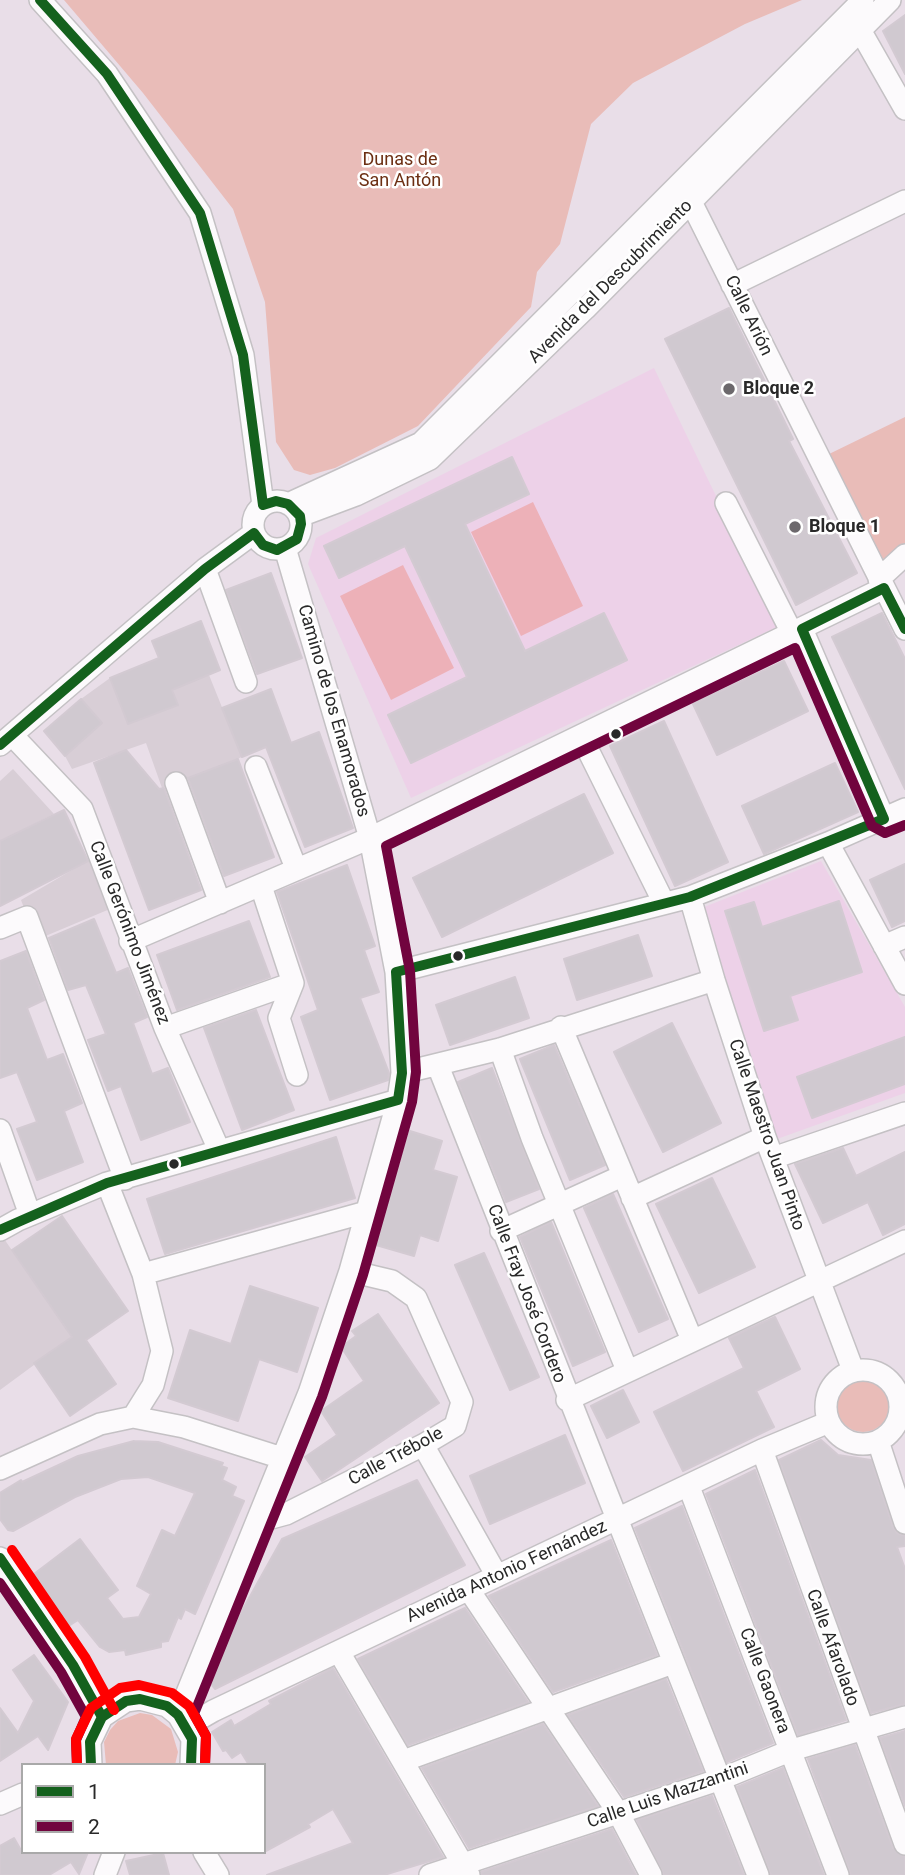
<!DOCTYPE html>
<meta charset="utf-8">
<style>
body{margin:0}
#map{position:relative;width:905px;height:1875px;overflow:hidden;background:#e9dee8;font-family:Roboto,sans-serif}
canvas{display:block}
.legend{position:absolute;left:21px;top:1763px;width:245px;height:91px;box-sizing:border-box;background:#fff;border:2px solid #a9a9a9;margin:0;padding:9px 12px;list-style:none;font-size:21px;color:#292929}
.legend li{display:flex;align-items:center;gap:14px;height:35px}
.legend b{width:35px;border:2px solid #a9a9a9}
</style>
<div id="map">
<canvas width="905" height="1875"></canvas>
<ul class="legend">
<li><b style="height:9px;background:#14611d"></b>1</li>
<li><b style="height:9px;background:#71043e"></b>2</li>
</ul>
</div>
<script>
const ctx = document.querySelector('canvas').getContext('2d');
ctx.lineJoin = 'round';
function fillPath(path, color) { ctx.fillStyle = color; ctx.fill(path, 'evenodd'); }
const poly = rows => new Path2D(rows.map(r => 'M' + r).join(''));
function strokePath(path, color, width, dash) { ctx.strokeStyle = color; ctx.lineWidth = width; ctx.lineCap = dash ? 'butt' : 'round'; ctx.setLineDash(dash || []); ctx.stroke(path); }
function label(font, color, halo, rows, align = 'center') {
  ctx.font = font + ' Roboto,sans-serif'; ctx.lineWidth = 5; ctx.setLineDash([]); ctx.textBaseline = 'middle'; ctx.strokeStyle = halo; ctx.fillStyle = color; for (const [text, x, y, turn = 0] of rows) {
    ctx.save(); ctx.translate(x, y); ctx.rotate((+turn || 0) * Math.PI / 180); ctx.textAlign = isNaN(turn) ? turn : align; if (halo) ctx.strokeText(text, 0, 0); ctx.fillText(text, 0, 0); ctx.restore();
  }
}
fillPath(poly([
 [654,368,779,626,411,798,308,564,316,538],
 [821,861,905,1007,905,1093,777,1139,694,911]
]), '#edd1e8');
fillPath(poly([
 [64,0,802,0,745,24,633,83,591,124,560,244,537,272,531,307,418,426,335,468,310,475,294,470,276,442,265,302,233,209,143,93],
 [905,417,905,548,879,561,827,455],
 '836 1405a27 27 0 1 1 54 0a27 27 0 1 1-54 0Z',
 [140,1713,152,1715,171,1729,178,1752,175,1765,106,1765,104,1742,110,1730,118,1721]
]), '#e9bcb8');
fillPath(poly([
 [533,502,583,606,521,636,471,532],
 [403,565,454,668,391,700,340,596]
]), '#edb1b8');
fillPath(poly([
 [209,675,242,757,162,788,146,743,72,769,65,756,102,723,81,699,110,678,128,724,178,705,172,690],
 [13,769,54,814,0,841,0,781],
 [100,858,117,906,36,940,21,900,89,860],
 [0,1233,72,1337,0,1390]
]), '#d8ced6');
const building = poly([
 [905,15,905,74,883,31,905,15],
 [729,308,793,439,789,441,857,573,796,605,665,339,729,308],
 [512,457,529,494,465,524,525,651,604,613,627,660,411,763,388,715,467,677,405,546,339,578,324,546,512,457],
 [271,573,302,658,257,674,226,590,271,573],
 [882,613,905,659,905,789,832,637,882,613],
 [201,621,220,670,172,690,178,705,128,724,110,678,159,658,152,641,201,621],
 [784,661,808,711,717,755,693,704,784,661],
 [271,689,291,743,319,732,353,828,305,847,266,747,242,757,222,708,271,689],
 [81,699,102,723,65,756,44,731,81,699],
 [664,721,728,862,675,886,610,746,664,721],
 [126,750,159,789,164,788,201,890,149,910,94,763,126,750],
 [238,759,274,857,224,876,188,778,238,759],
 [835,763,858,812,764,854,742,806,835,763],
 [584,794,613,853,442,937,413,878,584,794],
 [64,810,88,861,0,906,0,841,64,810],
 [905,864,905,921,892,927,870,880,905,864],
 [347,865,375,946,364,950,379,992,360,998,389,1073,388,1080,330,1100,301,1017,318,1010,277,892,347,865],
 [839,901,862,972,790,996,798,1020,764,1031,725,911,754,902,762,927,839,901],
 [94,919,116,973,128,968,147,1017,133,1023,152,1074,168,1068,190,1122,141,1140,121,1086,108,1091,88,1040,106,1034,86,985,68,990,49,938,94,919],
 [249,921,270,977,177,1010,157,955,249,921],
 [638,935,652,976,577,1000,564,959,638,935],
 [26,951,44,1000,27,1008,47,1060,63,1054,82,1103,64,1111,83,1162,37,1180,17,1129,37,1122,17,1072,0,1078,0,961,26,951],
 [515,977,529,1018,450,1045,436,1005,515,977],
 [256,1010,294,1110,242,1130,204,1028,256,1010],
 [672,1023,721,1123,663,1152,614,1052,672,1023],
 [905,1037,905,1084,812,1118,797,1077,905,1037],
 [554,1045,605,1165,570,1180,520,1059,554,1045],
 [492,1068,539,1189,506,1202,458,1082,492,1068],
 [410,1131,442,1141,433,1170,457,1177,438,1241,420,1235,414,1256,376,1245,410,1131],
 [336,1137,355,1198,165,1254,147,1199,336,1137],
 [843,1148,856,1176,905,1152,905,1224,883,1235,868,1202,823,1223,795,1164,843,1148],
 [712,1178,755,1267,699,1293,656,1204,712,1178],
 [613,1194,668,1319,639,1332,584,1208,613,1194],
 [62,1216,128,1311,86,1340,116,1384,70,1416,34,1363,72,1337,12,1250,62,1216],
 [551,1222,605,1352,573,1366,520,1237,551,1222],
 [484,1253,539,1377,510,1390,455,1265,484,1253],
 [250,1286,318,1308,297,1372,259,1359,238,1421,168,1398,190,1330,231,1344,250,1286],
 [378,1314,439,1403,322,1481,305,1457,337,1435,321,1411,364,1381,341,1347,356,1336,352,1331,378,1314],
 [775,1317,800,1369,756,1391,774,1427,683,1471,654,1412,744,1368,729,1338,775,1317],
 [623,1390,639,1422,607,1438,591,1406,623,1390],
 [565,1435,585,1483,490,1524,470,1476,565,1435],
 [821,1440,838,1455,871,1460,893,1527,897,1533,905,1536,905,1546,897,1547,905,1569,905,1704,871,1713,779,1460,821,1440],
 [134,1441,158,1442,223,1463,221,1466,227,1468,222,1480,236,1487,232,1496,244,1501,195,1614,185,1609,181,1619,178,1617,168,1641,161,1642,161,1647,126,1655,125,1650,109,1652,100,1647,78,1620,67,1627,30,1577,80,1539,118,1590,107,1598,123,1619,139,1617,151,1594,137,1586,162,1530,175,1536,195,1493,148,1477,121,1479,75,1497,13,1531,8,1530,0,1519,0,1493,21,1480,22,1482,78,1456,134,1441],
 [755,1470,846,1720,798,1735,706,1494,755,1470],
 [417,1480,465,1565,215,1689,207,1679,214,1661,282,1539,417,1480],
 [682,1506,773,1743,727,1762,635,1528,682,1506],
 [611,1540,657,1655,553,1692,489,1596,611,1540],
 [465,1608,528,1702,408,1745,358,1659,465,1608],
 [34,1655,68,1702,48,1750,38,1736,0,1761,0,1708,18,1733,34,1701,13,1670,34,1655],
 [333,1668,443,1857,384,1875,267,1875,353,1843,333,1809,308,1824,310,1827,264,1852,264,1765,249,1765,241,1752,232,1758,226,1750,223,1751,212,1732,231,1720,234,1726,271,1704,269,1701,333,1668],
 [666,1679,703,1771,624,1797,568,1715,666,1679],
 [543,1724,598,1806,469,1848,422,1768,543,1724],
 [905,1731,905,1806,880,1738,905,1731],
 [855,1745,893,1848,905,1857,905,1875,851,1875,808,1759,855,1745],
 [783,1768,824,1875,771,1875,737,1787,783,1768],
 [712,1796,744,1875,664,1875,637,1820,712,1796],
 [612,1829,636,1875,482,1875,481,1872,612,1829],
 [14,1838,22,1852,88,1852,79,1874,71,1862,49,1875,0,1875,0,1846,14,1838],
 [163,1853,169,1875,130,1875,126,1861,163,1853]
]);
fillPath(building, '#d0c9d0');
strokePath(building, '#d3cad2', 2);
const minor = poly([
 [40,0,107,74,200,213,243,355,263,505],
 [860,30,905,109],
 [691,202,905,629],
 [732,285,905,201],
 '253 525a24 24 0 1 1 48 0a24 24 0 1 1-48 0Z',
 [726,503,792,633],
 [288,504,421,443,863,0],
 [300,516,356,495,430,459,585,309,890,0],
 [205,569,246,682],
 [879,579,905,555],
 [802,629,884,819],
 [12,735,82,809,165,1028,219,1150],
 [581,736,664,903],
 [0,745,205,569,254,533],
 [256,767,296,868],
 [176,783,220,903],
 [828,843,905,984],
 [261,886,293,983,279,1018,297,1075],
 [690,897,714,980,765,1137,853,1370],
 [0,928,27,917,125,1179],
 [130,941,370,838,884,588],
 [884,946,905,937],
 [396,972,690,897,828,843,905,809],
 [561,1027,692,1340],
 [165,1028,293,983],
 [500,1049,532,1138,627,1370],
 [438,1066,758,1875],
 [402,1073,500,1049,714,980],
 [0,1130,30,1215],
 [773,1158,905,1113],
 [107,1183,143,1274,162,1351,153,1385,133,1417],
 [632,1198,765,1137],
 [0,1230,18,1220,107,1183,398,1100],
 [501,1231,622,1176],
 [143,1274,366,1212],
 '826 1407a37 37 0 1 1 74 0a37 37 0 1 1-74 0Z',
 [567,1400,905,1241],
 [878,1441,905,1523],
 [423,1445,497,1576],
 [762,1450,905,1844],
 [0,1469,100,1424,133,1417,184,1427,285,1459],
 [689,1487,838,1875],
 [260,1521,286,1514,423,1445,455,1426,462,1402,416,1298,392,1281,350,1271],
 [0,1558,73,1665,102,1717],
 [469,1590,619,1814,651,1875],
 [339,1652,469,1875],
 [178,1715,309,1393,350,1271,398,1100,402,1073,396,972,370,838,285,548],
 [187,1726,213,1711,762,1450,829,1422],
 [403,1761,673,1663],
 [91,1765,90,1742,102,1717,126,1701,140,1699,167,1706,178,1715,192,1739,191,1765],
 [0,1804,23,1794],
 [204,1852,218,1875],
 [105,1875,114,1852],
 [430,1875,721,1779,792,1750,905,1717]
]);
strokePath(minor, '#c4c1c4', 24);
strokePath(minor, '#fcfafc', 21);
strokePath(poly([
 [0,745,205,569,254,533,263,545,277,550,297,539,301,524,300,516,288,504,276,501,263,505,243,355,200,213,107,74,40,0],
 [0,1230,107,1183,398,1100,402,1073,396,972,690,897,884,819,802,629,884,588,905,629],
 [0,1558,73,1665,102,1717],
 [91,1765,90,1742,102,1717,126,1701,140,1699,167,1706,178,1715,192,1739,191,1765]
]), '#14611d', 10);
strokePath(poly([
 [0,1583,61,1672,86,1717,76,1740,77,1765],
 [205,1765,206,1736,194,1714,322,1397,363,1275,412,1102,416,1072,410,971,386,846,795,648,872,826,885,833,905,825]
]), '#71043e', 10);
strokePath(poly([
 [12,1550,85,1657,114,1710],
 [77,1765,76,1739,91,1708,120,1688,139,1685,172,1693,189,1706,206,1736,205,1765]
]), '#f00', 10);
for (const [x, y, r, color] of [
 [729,389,7,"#6c686c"],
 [795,527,7,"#6c686c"],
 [616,734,6,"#292929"],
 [458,956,6,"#292929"],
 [174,1164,6,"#292929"]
]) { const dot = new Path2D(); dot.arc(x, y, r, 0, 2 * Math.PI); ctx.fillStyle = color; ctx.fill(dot); strokePath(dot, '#fff', 2.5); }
label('18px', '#6c2f13', '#fff', [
 ["Dunas de",400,160],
 ["San Antón",400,181]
]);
label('18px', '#292929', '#fff', [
 ["Avenida del Descubrimiento",611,282,-45],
 ["Calle Arión",748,316,64],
 ["Camino de los Enamorados",333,711,74],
 ["Calle Gerónimo Jiménez",129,933,69],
 ["Calle Maestro Juan Pinto",766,1135,71],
 ["Calle Fray José Cordero",526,1294,69],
 ["Calle Trébole",396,1457,-28],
 ["Avenida Antonio Fernández",507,1572,-25],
 ["Calle Afarolado",832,1648,70],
 ["Calle Gaonera",764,1681,69],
 ["Calle Luis Mazzantini",668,1796,-19]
]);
label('bold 18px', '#292929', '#fff', [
 ["Bloque 2",743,389],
 ["Bloque 1",809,527]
], 'left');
</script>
